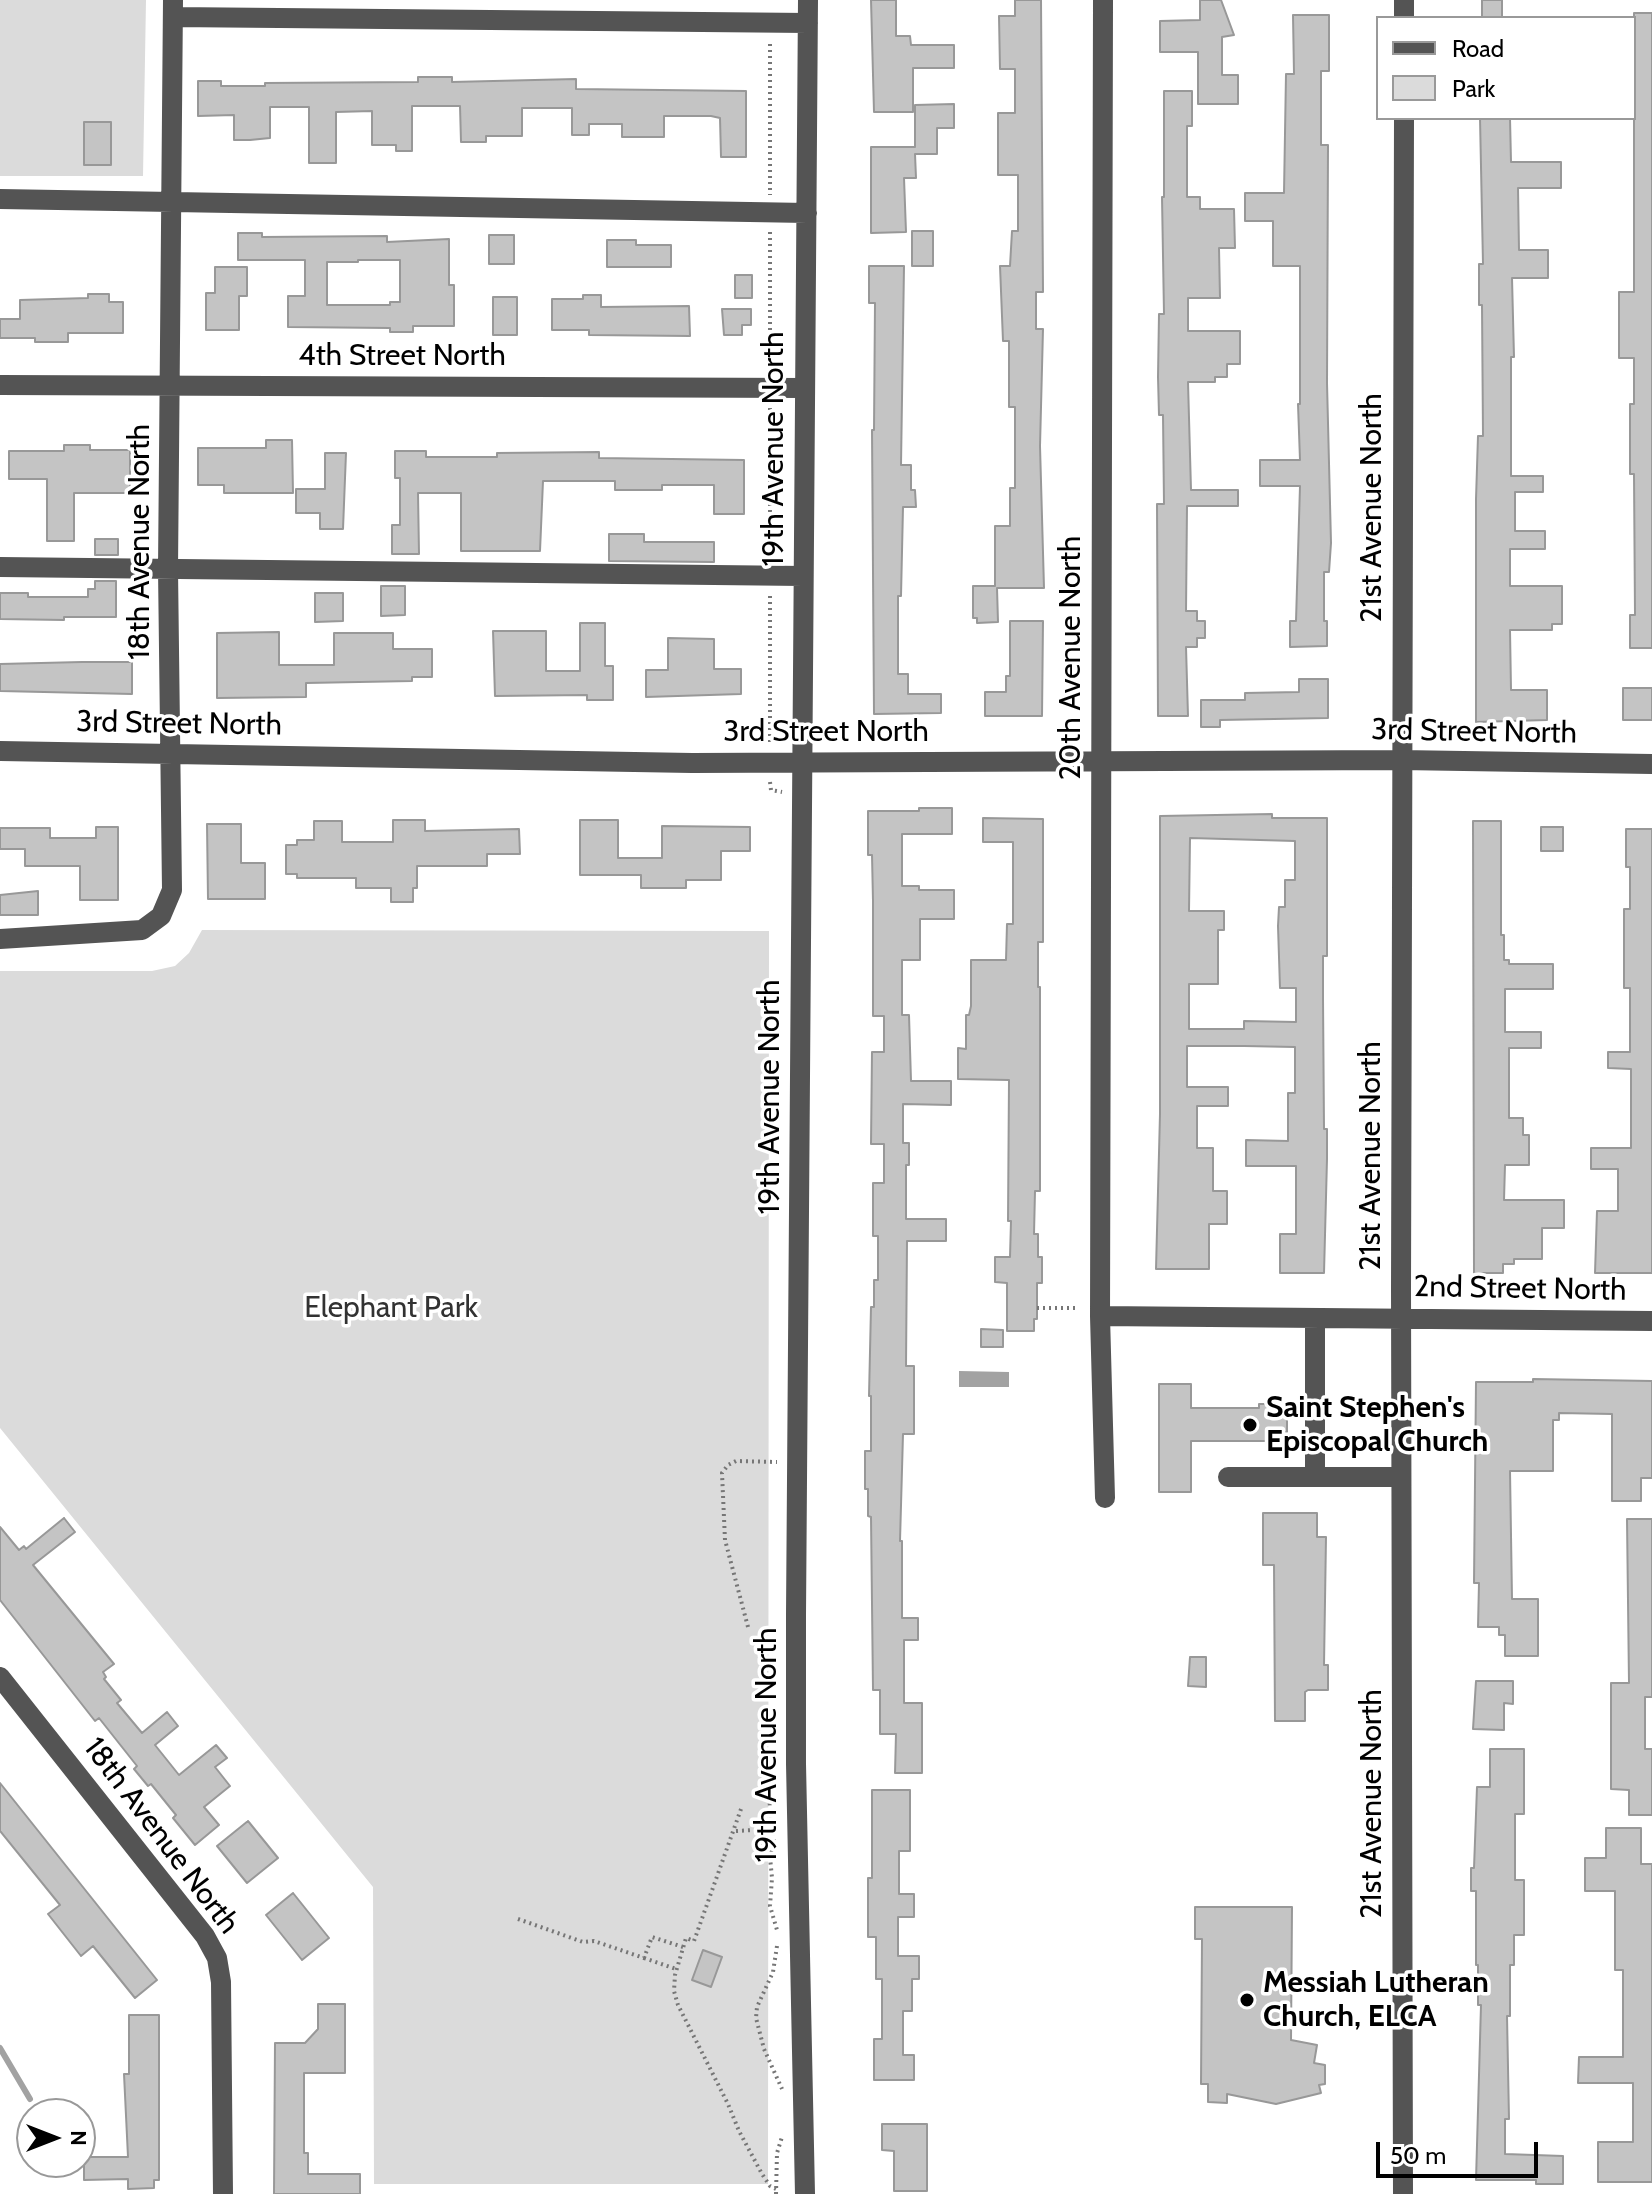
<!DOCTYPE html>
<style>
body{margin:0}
#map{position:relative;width:1652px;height:2194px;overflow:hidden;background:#fff;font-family:Cabin,sans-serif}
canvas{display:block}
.legend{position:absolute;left:1376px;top:16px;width:260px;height:104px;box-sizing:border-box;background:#fff;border:2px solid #999;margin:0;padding:10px 14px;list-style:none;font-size:24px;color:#000}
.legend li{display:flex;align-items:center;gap:16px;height:40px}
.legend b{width:40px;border:2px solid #999}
.north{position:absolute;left:16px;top:2098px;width:80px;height:80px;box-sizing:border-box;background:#fff;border:2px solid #999;border-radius:50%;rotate:90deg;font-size:22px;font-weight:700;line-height:32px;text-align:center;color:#000}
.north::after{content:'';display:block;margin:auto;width:28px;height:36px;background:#000;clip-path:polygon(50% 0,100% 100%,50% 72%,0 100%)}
.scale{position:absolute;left:1376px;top:2142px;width:162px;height:36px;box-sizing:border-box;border:4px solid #000;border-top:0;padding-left:10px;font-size:24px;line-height:28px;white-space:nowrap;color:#000;-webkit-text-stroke:6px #fff;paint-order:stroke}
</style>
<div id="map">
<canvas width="1652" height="2194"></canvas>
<ul class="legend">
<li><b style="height:10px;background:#545454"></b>Road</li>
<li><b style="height:22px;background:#dbdbdb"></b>Park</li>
</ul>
<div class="north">N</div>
<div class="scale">50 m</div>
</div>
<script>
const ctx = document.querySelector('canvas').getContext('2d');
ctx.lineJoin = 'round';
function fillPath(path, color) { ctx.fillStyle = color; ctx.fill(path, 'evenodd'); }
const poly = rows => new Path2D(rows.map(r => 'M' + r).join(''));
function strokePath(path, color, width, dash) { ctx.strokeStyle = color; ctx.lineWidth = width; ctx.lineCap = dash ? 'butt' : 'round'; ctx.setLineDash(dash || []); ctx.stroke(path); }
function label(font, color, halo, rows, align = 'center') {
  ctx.font = font + ' Cabin,sans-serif'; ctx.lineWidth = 7; ctx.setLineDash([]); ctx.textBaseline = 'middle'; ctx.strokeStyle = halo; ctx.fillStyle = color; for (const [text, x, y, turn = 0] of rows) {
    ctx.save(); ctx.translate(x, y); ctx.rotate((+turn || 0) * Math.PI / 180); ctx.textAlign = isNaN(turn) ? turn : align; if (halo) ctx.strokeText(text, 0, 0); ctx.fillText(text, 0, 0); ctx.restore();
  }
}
fillPath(poly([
 [0,0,146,0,143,176,0,176],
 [202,930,769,931,768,2184,374,2184,373,1887,0,1428,0,971,152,971,175,966,189,953]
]), '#dbdbdb');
fillPath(poly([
 [959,1371,1009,1372,1009,1387,959,1387]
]), '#a2a2a2');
strokePath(poly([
 [0,2048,30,2099]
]), '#a2a2a2', 6);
const building = poly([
 [871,0,896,0,896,36,910,36,911,45,954,45,954,68,913,68,913,112,874,112,871,0],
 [1015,0,1041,0,1043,292,1036,292,1036,329,1043,329,1040,446,1044,588,997,588,998,622,977,623,977,618,973,618,973,586,995,586,995,526,1010,526,1010,488,1015,488,1015,407,1009,407,1009,341,1003,341,1000,266,1010,266,1012,231,1018,231,1018,175,998,175,998,113,1015,113,1015,69,1000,69,999,16,1015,16,1015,0],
 [1200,0,1221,0,1234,35,1222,37,1222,75,1238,75,1238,104,1198,104,1198,52,1160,52,1160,21,1200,20,1200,0],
 [1482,0,1502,0,1502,18,1482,18,1482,0],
 [1634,13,1652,13,1652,648,1630,648,1630,615,1635,615,1634,474,1630,474,1630,404,1634,404,1634,358,1619,358,1619,292,1634,292,1634,13],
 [1293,15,1329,15,1329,71,1321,71,1321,145,1328,145,1327,383,1331,543,1329,572,1324,572,1324,621,1327,621,1327,646,1290,647,1290,621,1296,621,1300,486,1260,486,1260,460,1300,460,1298,404,1300,404,1300,266,1273,266,1273,221,1245,221,1245,193,1284,193,1286,74,1294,74,1293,15],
 [418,77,452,77,452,82,576,79,576,89,746,91,746,157,721,157,720,118,711,116,664,116,664,137,622,137,622,124,589,124,589,135,572,135,572,108,522,108,522,136,486,136,486,142,461,142,460,106,412,106,412,151,396,151,396,145,372,145,372,111,336,112,336,163,309,163,309,107,270,107,270,138,250,140,234,140,234,115,198,116,198,81,221,81,221,86,265,86,265,83,418,82,418,77],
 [1164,91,1192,91,1192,126,1187,126,1187,197,1200,197,1200,209,1234,209,1235,248,1219,248,1220,298,1188,298,1188,331,1240,331,1240,364,1227,364,1227,377,1215,377,1215,382,1188,382,1191,490,1238,490,1238,506,1187,506,1186,611,1197,611,1197,621,1205,621,1205,638,1197,638,1197,647,1186,647,1188,716,1158,716,1157,504,1164,504,1163,415,1159,415,1158,377,1159,314,1164,314,1162,197,1164,197,1164,91],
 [954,104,954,128,937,128,937,154,915,154,916,178,904,178,906,232,871,233,871,147,915,147,915,105,954,104],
 [1480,118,1510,118,1511,162,1561,162,1561,188,1518,188,1519,250,1548,250,1548,278,1512,278,1514,357,1511,357,1511,476,1543,476,1543,492,1515,492,1515,531,1545,531,1545,549,1510,549,1510,586,1562,586,1562,624,1552,624,1552,630,1510,630,1511,690,1547,690,1547,720,1476,722,1476,499,1478,436,1483,436,1482,305,1479,305,1479,264,1483,264,1480,118],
 [84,122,111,122,111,165,84,165,84,122],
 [912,231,933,231,933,266,912,266,912,231],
 [238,233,262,233,262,237,387,236,387,242,449,239,449,285,454,285,454,326,413,326,413,332,390,332,390,328,288,327,288,296,305,296,305,260,238,260,238,233],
 [358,260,400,260,400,302,390,302,390,305,327,305,327,262,358,262,358,260],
 [489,235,514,235,514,264,489,264,489,235],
 [607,240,636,240,636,245,671,245,671,267,607,267,607,240],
 [869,266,904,266,901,465,911,465,911,490,915,490,916,507,903,507,901,596,898,596,898,674,908,674,908,694,941,694,941,713,874,714,872,430,874,430,875,303,869,303,869,266],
 [215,267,247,267,247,296,239,296,239,330,206,330,206,293,215,293,215,267],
 [735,275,752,275,752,298,735,298,735,275],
 [88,294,109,294,109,302,123,302,123,333,68,333,68,342,35,342,35,338,0,338,0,319,20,319,20,300,88,298,88,294],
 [583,295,601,295,601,307,689,306,690,336,589,335,589,330,552,330,552,299,583,299,583,295],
 [493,297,517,297,517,335,493,335,493,297],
 [722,309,751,309,751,325,742,325,742,335,724,335,722,309],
 [266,440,292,440,293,493,224,493,224,485,198,485,198,448,266,448,266,440],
 [64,445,90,445,90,450,130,450,130,493,74,493,74,541,47,541,47,479,9,479,9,451,64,451,64,445],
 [395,451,426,451,426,457,497,457,497,453,599,452,599,458,744,460,744,514,714,514,714,485,662,485,662,490,615,490,615,481,543,481,540,551,461,551,461,493,418,493,419,554,392,554,392,525,400,525,400,478,395,478,395,451],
 [325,453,346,453,343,529,320,529,320,513,296,513,296,489,325,489,325,453],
 [609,534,644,534,644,542,714,542,714,562,609,561,609,534],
 [95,539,118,539,118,555,95,555,95,539],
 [95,581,116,581,116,617,64,617,64,620,0,619,0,593,28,593,28,597,88,597,88,589,95,589,95,581],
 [381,586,405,586,405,615,381,616,381,586],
 [315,593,343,593,343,621,315,622,315,593],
 [1010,621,1043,621,1042,716,985,716,985,692,1006,692,1006,676,1010,676,1010,621],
 [580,623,605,623,605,666,613,666,613,700,587,700,587,695,495,696,493,631,546,631,546,671,580,671,580,623],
 [279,632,279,665,334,665,334,633,393,633,393,649,432,649,432,677,412,677,412,681,306,683,306,697,217,698,217,633,279,632],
 [668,638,714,639,714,669,741,669,741,694,646,697,646,670,668,670,668,638],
 [82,662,132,662,132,694,0,691,0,664,82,662],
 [1299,679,1328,679,1328,718,1220,720,1220,727,1201,727,1201,700,1245,700,1245,693,1299,692,1299,679],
 [1623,688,1652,688,1652,720,1623,720,1623,688],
 [919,808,952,808,952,834,902,834,902,886,919,886,919,890,954,890,954,919,920,919,920,960,902,960,902,1015,909,1015,911,1081,951,1081,951,1105,903,1104,903,1143,909,1143,909,1165,906,1165,906,1219,946,1219,946,1241,907,1241,906,1366,914,1366,914,1434,903,1434,900,1541,902,1541,902,1618,918,1618,918,1640,904,1640,904,1703,922,1703,922,1773,895,1773,896,1734,880,1734,880,1690,873,1690,871,1517,868,1516,868,1489,865,1489,865,1451,871,1451,871,1396,869,1396,871,1307,874,1307,874,1280,878,1280,878,1236,873,1236,873,1183,884,1183,884,1144,871,1144,872,1052,884,1052,884,1016,873,1016,873,901,872,855,868,855,868,811,919,811,919,808],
 [1272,814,1272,818,1327,818,1327,956,1323,956,1323,998,1324,1129,1327,1129,1327,1159,1324,1273,1280,1273,1280,1234,1296,1234,1296,1166,1246,1166,1246,1140,1288,1141,1288,1093,1295,1093,1295,1047,1244,1046,1187,1046,1187,1087,1228,1087,1228,1106,1197,1106,1197,1148,1213,1148,1213,1191,1227,1191,1227,1224,1209,1224,1209,1269,1156,1269,1160,1114,1160,816,1272,814],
 [1190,838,1295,841,1295,880,1285,880,1285,907,1279,907,1278,926,1280,988,1296,988,1296,1022,1244,1021,1244,1029,1189,1029,1189,984,1218,984,1218,930,1224,930,1224,911,1189,911,1190,838],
 [983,818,1043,819,1043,942,1038,942,1038,987,1040,987,1040,1191,1035,1191,1034,1234,1038,1234,1038,1257,1042,1257,1042,1283,1037,1283,1037,1319,1034,1319,1034,1331,1007,1331,1007,1283,995,1282,995,1257,1010,1257,1011,1221,1008,1221,1009,1080,958,1079,958,1048,966,1049,966,1015,969,1015,971,1006,971,960,1006,960,1007,924,1013,924,1013,842,983,842,983,818],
 [393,820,425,820,425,831,519,829,520,854,487,854,487,866,417,866,417,888,413,888,413,902,391,902,391,888,356,888,356,878,297,878,297,874,286,874,286,845,297,845,297,840,314,840,314,821,342,821,342,842,393,842,393,820],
 [580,820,618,820,618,858,662,858,662,826,750,827,750,851,721,851,721,880,686,880,686,888,641,888,641,875,580,875,580,820],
 [1473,821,1501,821,1501,935,1504,935,1504,960,1509,960,1509,964,1553,964,1553,989,1505,989,1505,1032,1541,1032,1541,1048,1509,1048,1509,1118,1523,1118,1523,1135,1529,1135,1529,1165,1505,1165,1504,1200,1564,1200,1564,1228,1542,1228,1542,1259,1514,1259,1514,1264,1503,1264,1503,1273,1474,1273,1473,821],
 [207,824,241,824,241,863,265,863,265,899,208,899,207,824],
 [96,827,118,827,118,900,80,900,80,866,25,866,25,849,0,849,0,828,50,828,50,838,96,838,96,827],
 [1541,827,1563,827,1563,851,1541,851,1541,827],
 [1626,829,1652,829,1652,1273,1595,1273,1597,1211,1618,1211,1618,1169,1591,1169,1591,1148,1631,1148,1631,1069,1608,1068,1608,1052,1630,1052,1630,988,1624,988,1624,909,1630,909,1630,867,1626,867,1626,829],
 [38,891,38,915,0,915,0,895,38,891],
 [981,1329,1003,1330,1003,1347,981,1347,981,1329],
 [1533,1379,1652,1381,1652,1478,1641,1478,1641,1501,1612,1501,1612,1414,1559,1413,1559,1420,1553,1420,1553,1471,1510,1471,1512,1599,1538,1599,1538,1656,1505,1656,1505,1635,1499,1635,1499,1627,1478,1627,1479,1583,1474,1583,1476,1382,1533,1382,1533,1379],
 [1159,1384,1191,1384,1191,1408,1259,1408,1259,1404,1287,1404,1287,1432,1284,1432,1284,1441,1191,1441,1191,1492,1159,1492,1159,1384],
 [1263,1513,1317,1513,1317,1537,1326,1537,1324,1665,1328,1665,1328,1690,1308,1690,1305,1692,1305,1721,1275,1721,1274,1565,1263,1565,1263,1513],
 [64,1518,75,1532,33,1565,114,1664,103,1672,106,1677,104,1679,121,1700,117,1703,142,1733,167,1712,178,1726,155,1745,179,1775,216,1745,227,1758,215,1767,230,1786,204,1807,219,1825,195,1845,173,1818,176,1815,151,1784,148,1786,134,1769,137,1766,99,1718,95,1721,0,1600,0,1527,19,1550,24,1546,26,1549,64,1518],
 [1627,1519,1652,1519,1652,1697,1645,1697,1645,1749,1652,1749,1652,1815,1629,1815,1629,1790,1611,1789,1611,1683,1629,1683,1627,1519],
 [1190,1657,1206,1657,1206,1687,1188,1686,1190,1657],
 [1476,1681,1513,1681,1513,1704,1504,1703,1504,1730,1473,1729,1476,1681],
 [1490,1749,1524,1749,1524,1814,1515,1814,1515,1880,1524,1880,1524,1935,1514,1935,1514,1965,1510,1965,1510,2016,1507,2016,1509,2119,1505,2119,1505,2154,1563,2156,1563,2184,1536,2184,1536,2180,1476,2180,1481,2005,1478,2005,1478,1965,1476,1965,1476,1891,1471,1891,1471,1868,1474,1868,1477,1787,1490,1787,1490,1749],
 [0,1783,157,1980,135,1998,93,1946,81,1956,48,1914,60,1905,0,1831,0,1783],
 [872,1790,910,1790,910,1851,899,1851,899,1894,914,1894,914,1917,898,1917,898,1956,919,1956,919,1979,912,1979,912,2011,903,2011,903,2055,914,2055,914,2080,874,2080,874,2039,882,2039,882,1979,876,1979,876,1937,868,1937,868,1878,872,1878,872,1790],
 [248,1821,278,1858,247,1883,217,1846,248,1821],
 [1606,1828,1641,1828,1641,1864,1652,1864,1652,2182,1598,2182,1598,2142,1633,2142,1633,2083,1578,2083,1579,2057,1623,2057,1623,1970,1615,1970,1615,1891,1585,1891,1585,1858,1606,1858,1606,1828],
 [293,1893,329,1938,302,1960,266,1915,293,1893],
 [1195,1907,1292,1907,1291,2040,1317,2045,1314,2063,1325,2065,1325,2084,1319,2085,1321,2093,1276,2104,1227,2094,1227,2103,1208,2102,1208,2084,1201,2084,1202,1939,1195,1939,1195,1907],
 [703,1950,722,1957,711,1987,692,1980,703,1950],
 [318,2004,345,2004,345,2073,304,2073,304,2153,308,2153,308,2174,360,2174,360,2194,274,2194,275,2043,305,2043,318,2029,318,2004],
 [129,2015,159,2015,159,2180,154,2180,154,2188,128,2189,128,2179,84,2180,84,2157,128,2157,124,2074,129,2074,129,2015],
 [882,2124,927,2124,927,2191,894,2191,894,2151,882,2150,882,2124]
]);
fillPath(building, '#c4c4c4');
strokePath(building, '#989898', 2);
strokePath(poly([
 [770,44,770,195],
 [770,232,770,367],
 [770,408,770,555],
 [770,596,770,743],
 [770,782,771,790,782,792],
 [1037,1308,1076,1308],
 [748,1627,725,1540,722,1473,728,1465,736,1461,777,1462],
 [773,1714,766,1770,774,1843,770,1857,772,1878,770,1906,777,1930],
 [741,1809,694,1941,686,1938,675,1975,674,1991,678,2005,728,2104,739,2131,762,2174,770,2186,776,2189],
 [736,1831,773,1829],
 [518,1919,583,1942,594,1941,644,1958,652,1937,683,1947],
 [777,1946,773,1972,757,2007,756,2018,764,2049,782,2089],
 [644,1958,676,1969],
 [776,2194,777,2153,782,2137]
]), '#767676', 4, [2, 4]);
strokePath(poly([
 [1103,0,1100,1316,1105,1498],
 [173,17,808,23],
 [1404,18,1404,0],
 [0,199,807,213],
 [0,385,804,388],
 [0,567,803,576],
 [0,751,692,763,1401,760,1652,764],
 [0,939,142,930,161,916,172,890,168,569,173,0],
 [1100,1316,1652,1321],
 [1315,1318,1315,1477],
 [1228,1477,1401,1477],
 [0,1677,205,1936,217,1958,221,1982,223,2194],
 [805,2194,796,1764,796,1614,808,0],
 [1403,2194,1401,1288,1404,118]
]), '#545454', 20);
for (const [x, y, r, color] of [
 [1250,1425,8,"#000"],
 [1247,2000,8,"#000"]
]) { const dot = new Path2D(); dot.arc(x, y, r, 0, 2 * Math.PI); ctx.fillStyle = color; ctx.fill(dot); strokePath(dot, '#fff', 3); }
label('30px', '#000', '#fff', [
 ["4th Street North",402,356],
 ["19th Avenue North",774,449,-90],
 ["21st Avenue North",1372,508,-90],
 ["18th Avenue North",140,542,-90],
 ["20th Avenue North",1071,658,-90],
 ["3rd Street North",179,724,1],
 ["3rd Street North",826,732],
 ["3rd Street North",1474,732,1],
 ["19th Avenue North",770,1097,-90],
 ["21st Avenue North",1371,1156,-90],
 ["2nd Street North",1520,1289,1],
 ["19th Avenue North",767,1745,-90],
 ["21st Avenue North",1372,1804,-90],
 ["18th Avenue North",161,1836,53]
]);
label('30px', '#323232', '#fff', [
 ["Elephant Park",391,1308]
]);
label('bold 30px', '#000', '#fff', [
 ["Saint Stephen's",1266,1408],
 ["Episcopal Church",1266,1442],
 ["Messiah Lutheran",1263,1983],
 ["Church, ELCA",1263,2017]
], 'left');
</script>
